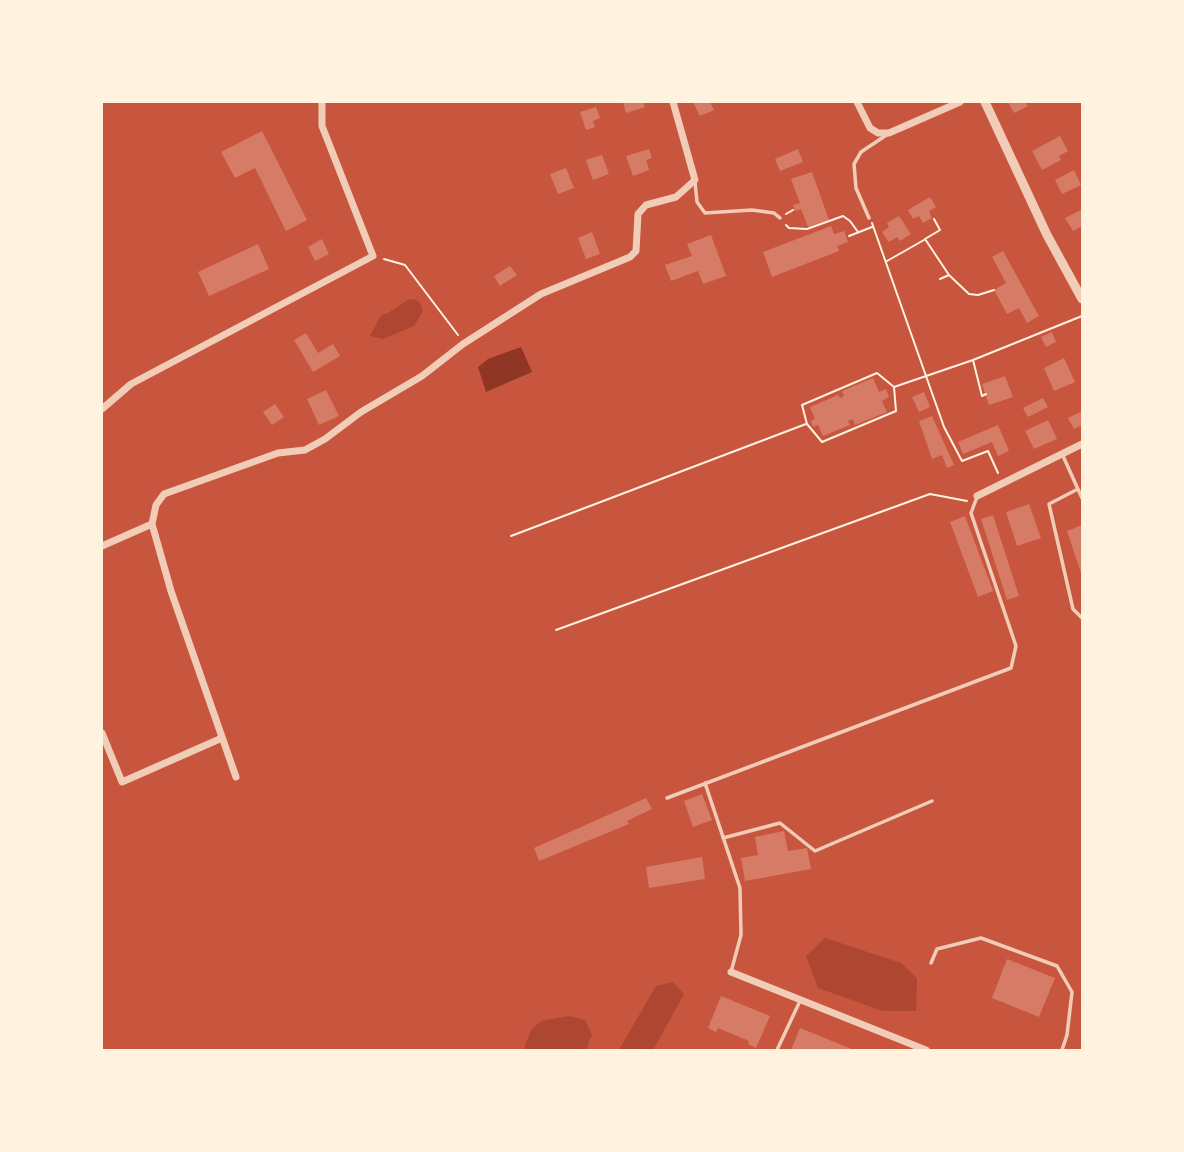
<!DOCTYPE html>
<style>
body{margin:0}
#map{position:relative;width:1184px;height:1152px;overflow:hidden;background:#c8553d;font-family:"Libre Baskerville",serif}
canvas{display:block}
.frame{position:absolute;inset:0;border:103px solid #fff3e0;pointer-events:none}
</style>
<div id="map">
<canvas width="1184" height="1152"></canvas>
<div class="frame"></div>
</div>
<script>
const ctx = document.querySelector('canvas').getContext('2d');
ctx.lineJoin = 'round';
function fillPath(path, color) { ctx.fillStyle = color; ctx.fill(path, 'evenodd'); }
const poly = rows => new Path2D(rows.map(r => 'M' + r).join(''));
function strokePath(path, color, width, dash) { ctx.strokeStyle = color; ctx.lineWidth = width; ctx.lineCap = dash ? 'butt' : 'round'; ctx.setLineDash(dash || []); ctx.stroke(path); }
fillPath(poly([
 [415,299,420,303,423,311,414,326,383,339,370,336,381,315,388,313,408,300],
 [825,938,901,963,917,978,916,1011,883,1011,818,988,806,956],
 [673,982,684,994,653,1050,619,1050,656,986],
 [569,1016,585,1020,592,1035,586,1050,526,1050,525,1045,531,1030,541,1021]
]), '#ae4732');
fillPath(poly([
 [521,347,532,372,486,392,478,367,488,359]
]), '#8f3625');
fillPath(poly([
 [623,102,643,102,645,107,626,113],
 [693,102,710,102,714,110,700,116],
 [1008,102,1025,102,1028,106,1014,113],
 [596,107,600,118,593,121,595,127,586,130,580,112],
 [262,131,307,220,286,231,255,168,235,178,221,152],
 [1060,136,1068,151,1059,156,1061,160,1042,170,1032,151],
 [649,149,652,158,646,160,649,170,633,176,626,156],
 [798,149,803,162,780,171,775,159],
 [602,155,609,174,593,180,586,160],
 [566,168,574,188,558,194,550,174],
 [1074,170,1081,185,1062,194,1055,180],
 [812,172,829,220,808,227,801,209,795,211,793,205,800,203,791,179],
 [930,197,936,207,929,211,932,218,923,223,919,216,913,219,908,210],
 [1081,210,1082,226,1073,231,1065,218],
 [899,216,911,234,900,241,897,237,889,242,882,232,889,227,887,223],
 [831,226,834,234,844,231,848,242,837,246,839,251,772,277,763,252],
 [592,232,600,254,586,259,578,238],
 [711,235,726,276,703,284,698,271,671,281,665,265,692,256,687,244],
 [322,239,329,254,315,261,308,247],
 [258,244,269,269,209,296,198,272],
 [1003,251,1039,316,1027,323,1019,308,1007,314,994,290,1006,283,992,257],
 [510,266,517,275,500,286,494,276],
 [1052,332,1056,342,1046,347,1041,337],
 [306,333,318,353,333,344,340,356,313,372,294,340],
 [1064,358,1075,382,1054,391,1044,368],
 [1005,376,1013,397,989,405,982,384],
 [873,378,879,392,886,389,889,397,882,401,887,412,855,425,853,419,848,421,850,425,823,436,818,425,813,427,811,421,815,419,810,407,838,395,840,398,844,396,842,391],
 [326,390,339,416,319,425,307,399],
 [924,392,930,407,919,412,912,397],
 [1043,398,1048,407,1028,417,1023,408],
 [275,404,284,417,272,425,263,412],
 [1082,411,1082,425,1074,429,1068,418],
 [932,416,954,465,947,468,942,455,932,459,919,421],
 [1048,420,1057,439,1034,449,1025,431],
 [998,425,1009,451,998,456,992,442,963,454,958,442],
 [1029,504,1041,538,1017,546,1006,512],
 [993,515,1019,596,1007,600,981,519],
 [965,516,993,591,978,597,950,522],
 [1082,525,1082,576,1067,531],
 [702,794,712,820,693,827,684,801],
 [646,798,652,809,627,821,629,824,539,861,534,848],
 [784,831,788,851,807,848,811,869,745,881,741,858,758,855,755,837],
 [702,857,705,879,649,888,646,867],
 [1007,959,1055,978,1039,1017,992,998],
 [721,996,770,1016,756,1048,748,1044,749,1041,718,1028,716,1032,708,1028],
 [800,1028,854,1050,791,1050]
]), '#d67c66');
strokePath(poly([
 [786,214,793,210],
 [934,219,940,230,925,239,949,275],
 [872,223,944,427,962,461,988,451,998,473],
 [786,225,789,228,807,229,843,216,850,221,858,232],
 [849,236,872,227],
 [384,259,405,265,458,335],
 [887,261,924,240],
 [940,279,949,275,969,294,978,295,994,290],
 [894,387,896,411,822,442,807,424,802,405,877,373,894,387,973,360],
 [986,394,982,396,973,360,1082,316],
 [511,536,806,424],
 [556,630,930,494,967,501]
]), '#fff3e0', 2);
strokePath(poly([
 [695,182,697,202,705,213,752,210,774,213,780,218],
 [869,218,856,188,854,164,861,152,888,134],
 [1063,456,1082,498],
 [1078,489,1049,504,1073,609,1082,618],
 [705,783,740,888,741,935,731,972],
 [667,798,1011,668,1016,646,971,513,977,497],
 [723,838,780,823,815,851,932,801],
 [931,963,937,949,981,938,1057,966,1072,992,1067,1035,1062,1050],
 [777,1050,800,1001]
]), '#f1ccb7', 3.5);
strokePath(poly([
 [857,102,870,128,878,133,889,133,960,102],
 [102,409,131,384,373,256,322,126,322,102],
 [977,496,1082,444],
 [102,546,152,524],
 [102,733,122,782,222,738],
 [236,777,171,591,152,524,156,505,164,494,278,453,305,450,325,439,361,412,422,376,463,344,541,294,630,257,636,251,638,214,646,205,676,197,695,180,673,102],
 [731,972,926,1050]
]), '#f1ccb7', 7);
strokePath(poly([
 [985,102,1047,235,1082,299]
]), '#f1ccb7', 9);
</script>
